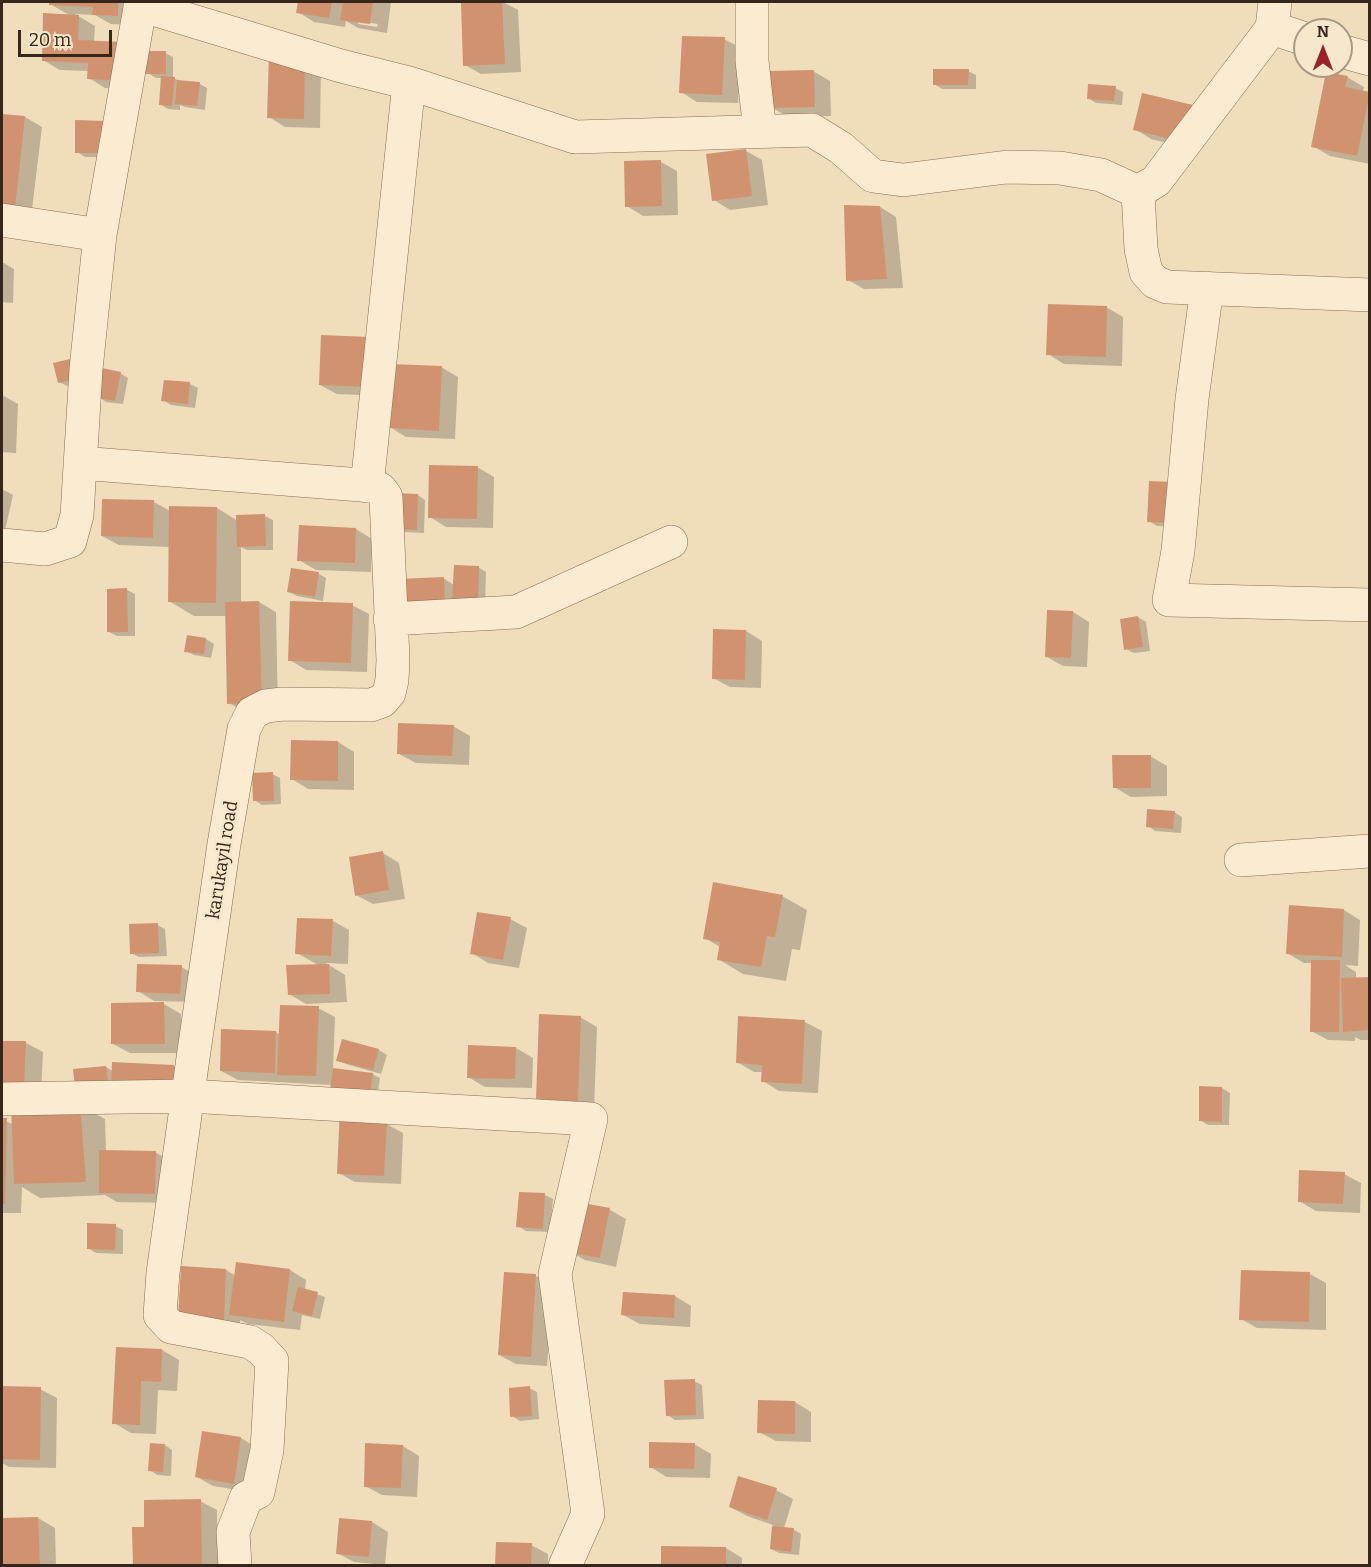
<!DOCTYPE html>
<style>
body{margin:0}
#map{position:relative;width:1371px;height:1567px;overflow:hidden;background:#f0ddbc;font-family:Bitter,serif}
canvas{display:block}
.frame{position:absolute;inset:0;border:3px solid #37261b;pointer-events:none}
.north{position:absolute;left:1293px;top:18px;width:60px;height:60px;box-sizing:border-box;background:#f7e8cc;border:2px solid #aa9a85;border-radius:50%;rotate:0deg;font-size:16px;font-weight:700;line-height:24px;text-align:center;color:#37261b}
.north::after{content:'';display:block;margin:auto;width:21px;height:27px;background:#9b222a;clip-path:polygon(50% 0,100% 100%,50% 72%,0 100%)}
.scale{position:absolute;left:18px;top:30px;width:94px;height:27px;box-sizing:border-box;border:3px solid #37261b;border-top:0;padding-left:8px;font-size:18px;line-height:21px;white-space:nowrap;color:#37261b;-webkit-text-stroke:4px #f7e8cc;paint-order:stroke}
</style>
<div id="map">
<canvas width="1371" height="1567"></canvas>
<div class="frame"></div>
<div class="north">N</div>
<div class="scale">20 m</div>
</div>
<script>
const ctx = document.querySelector('canvas').getContext('2d');
ctx.lineJoin = 'round';
function fillPath(path, color) { ctx.fillStyle = color; ctx.fill(path, 'evenodd'); }
const poly = rows => new Path2D(rows.map(r => 'M' + r).join(''));
function strokePath(path, color, width, dash) { ctx.strokeStyle = color; ctx.lineWidth = width; ctx.lineCap = dash ? 'butt' : 'round'; ctx.setLineDash(dash || []); ctx.stroke(path); }
function label(font, color, halo, rows, align = 'center') {
  ctx.font = font + ' Bitter,serif'; ctx.lineWidth = 5; ctx.setLineDash([]); ctx.textBaseline = 'middle'; ctx.strokeStyle = halo; ctx.fillStyle = color; for (const [text, x, y, turn = 0] of rows) {
    ctx.save(); ctx.translate(x, y); ctx.rotate((+turn || 0) * Math.PI / 180); ctx.textAlign = isNaN(turn) ? turn : align; if (halo) ctx.strokeText(text, 0, 0); ctx.fillText(text, 0, 0); ctx.restore();
  }
}
fillPath(poly([
 [50,2,135,2,134,25,111,24,95,15,75,14,95,26,94,42,138,89,105,88,89,78,89,71,60,70,43,60,71,16,50,4],
 [299,2,391,2,387,33,358,28,346,21,345,27,314,22,298,12],
 [358,21,378,24,377,27,358,24],
 [503,2,518,10,521,72,481,74,465,65,462,3],
 [724,39,741,48,738,103,697,102,681,92],
 [165,53,173,57,173,78,182,82,200,84,207,88,205,110,185,107,180,105,180,110,168,109,160,104,163,78,156,78,148,73],
 [270,56,321,66,320,128,285,127,269,117],
 [813,71,830,81,831,116,788,117,771,107],
 [968,71,976,75,976,89,942,89,934,84],
 [1347,77,1364,87,1363,92,1370,93,1370,164,1330,156,1313,146],
 [1115,88,1123,92,1122,105,1096,103,1088,98],
 [2,115,25,117,42,127,30,226,2,222],
 [1209,116,1200,151,1151,139,1135,129],
 [77,122,113,157,85,157,77,152],
 [746,151,762,160,768,205,730,210,714,200],
 [661,162,677,171,678,215,643,216,627,206],
 [880,207,896,217,903,288,864,289,848,280],
 [2,262,14,269,13,303,2,302],
 [1106,307,1123,317,1122,366,1064,364,1048,354],
 [322,336,384,396,337,394,320,385],
 [55,364,82,383,67,386,59,382],
 [441,367,458,377,455,439,406,437,390,427],
 [120,373,128,378,123,404,106,402,99,397],
 [190,384,198,388,195,408,171,405,163,400],
 [2,395,18,404,16,453,2,452],
 [477,467,494,477,493,528,446,527,430,517],
 [1150,482,1181,527,1157,526,1149,521],
 [2,489,13,495,2,544],
 [418,495,425,500,424,533,404,532,396,528],
 [154,502,170,511,217,508,238,521,238,516,265,516,273,520,273,550,247,550,241,547,241,603,259,602,276,612,278,711,245,712,229,703,227,616,194,616,169,601,170,547,119,545,102,536],
 [356,529,372,539,371,572,316,570,299,560],
 [478,567,486,572,485,606,416,615,443,578,454,585],
 [319,574,326,578,323,601,297,596,289,592],
 [127,590,135,594,135,636,117,636,109,632],
 [352,605,369,614,367,672,306,670,290,660],
 [1073,612,1089,622,1087,667,1063,666,1047,657],
 [1138,617,1146,622,1150,651,1134,653,1126,649],
 [746,631,762,641,761,688,730,687,713,678],
 [206,639,214,644,211,658,194,655,186,651],
 [453,726,470,736,469,765,416,763,399,754],
 [338,742,354,752,354,790,308,789,292,779],
 [1150,756,1167,766,1167,796,1131,797,1114,787],
 [272,774,280,778,281,804,262,805,254,800],
 [1174,812,1182,817,1181,833,1155,831,1148,826],
 [383,853,399,863,405,899,373,904,356,895],
 [782,896,807,910,800,950,792,949,786,981,743,974,718,959,720,947,705,938],
 [1344,910,1360,920,1358,966,1345,965,1356,972,1356,979,1370,979,1370,1040,1361,1040,1355,1037,1355,1041,1328,1040,1311,1031,1312,963,1304,963,1287,953],
 [510,919,527,928,519,968,488,963,472,953],
 [333,921,349,930,348,964,326,963,345,975,347,1002,306,1004,289,994,318,965,297,953],
 [157,925,165,929,167,956,139,957,131,953],
 [181,967,198,976,197,1002,154,1001,138,991],
 [164,1004,181,1014,181,1053,130,1053,113,1044,112,1005],
 [318,1008,335,1017,333,1069,372,1074,380,1078,377,1098,332,1085,238,1080,221,1071,276,1032,280,1035],
 [540,1016,580,1017,597,1027,594,1110,554,1108],
 [740,1018,805,1022,822,1031,818,1093,779,1091,763,1081,763,1072,754,1072,737,1062],
 [343,1041,379,1050,387,1055,381,1074,346,1064,338,1060],
 [2,1042,26,1043,43,1052,41,1095,2,1094],
 [469,1047,516,1048,533,1058,532,1088,485,1087,468,1077],
 [173,1066,190,1076,189,1099,84,1090,106,1067,114,1072],
 [1222,1088,1230,1093,1229,1125,1208,1125,1200,1120],
 [80,1105,105,1119,106,1151,155,1152,172,1162,171,1203,117,1202,105,1195,40,1198,22,1187,21,1213,2,1213,2,1120,13,1124],
 [388,1119,388,1125,403,1133,401,1184,355,1182,339,1173],
 [1344,1174,1361,1183,1360,1213,1316,1211,1299,1201],
 [545,1195,553,1199,550,1232,526,1231,518,1226],
 [610,1210,626,1219,616,1267,585,1260,568,1251],
 [115,1226,123,1230,123,1254,96,1253,88,1248],
 [226,1270,236,1276,290,1270,306,1280,305,1290,325,1297,320,1319,302,1315,300,1330,248,1324,240,1320,240,1328,197,1326],
 [505,1274,536,1276,553,1285,547,1366,516,1364,499,1355],
 [1310,1274,1326,1283,1326,1330,1257,1328,1241,1319],
 [675,1296,691,1306,690,1327,640,1324,623,1315],
 [117,1348,162,1350,179,1360,177,1391,158,1390,156,1434,131,1433,114,1423],
 [694,1381,702,1385,704,1419,675,1420,667,1415],
 [2,1388,40,1389,57,1398,56,1468,9,1467,2,1463],
 [529,1388,537,1392,539,1419,520,1421,512,1416],
 [795,1402,811,1412,811,1442,776,1441,759,1432],
 [241,1438,257,1448,251,1492,213,1486,197,1477],
 [694,1444,711,1454,710,1478,667,1477,650,1467],
 [165,1445,172,1450,171,1476,157,1475,150,1470],
 [403,1446,419,1456,417,1497,382,1495,365,1486],
 [776,1490,793,1499,784,1528,793,1529,801,1534,799,1555,779,1553,771,1549,773,1525,747,1516,730,1507],
 [200,1501,217,1510,218,1566,135,1566,146,1528],
 [38,1518,55,1528,56,1566,2,1566,2,1519],
 [372,1522,388,1532,385,1565,354,1562,337,1553],
 [531,1545,548,1554,548,1566,497,1566],
 [726,1548,742,1558,742,1566,662,1566]
]), '#0003');
fillPath(poly([
 [49,2,118,2,118,16,92,15,93,7,49,5],
 [298,2,332,2,329,18,296,13],
 [343,2,373,2,370,24,340,20],
 [461,2,502,2,505,64,463,66],
 [43,13,79,15,78,40,123,42,122,81,87,79,88,63,42,61],
 [682,36,725,37,722,95,679,93],
 [146,51,166,51,166,74,146,74],
 [269,54,305,55,304,119,267,118],
 [933,69,969,69,968,85,933,85],
 [814,70,815,107,770,108,769,71],
 [1326,72,1348,76,1345,87,1370,92,1357,156,1311,147],
 [161,76,175,77,172,106,159,105],
 [177,80,200,82,197,106,175,104],
 [1088,84,1116,86,1114,101,1087,99],
 [1142,93,1193,105,1184,142,1133,130],
 [2,114,25,116,14,217,2,216],
 [75,120,106,121,105,153,75,153],
 [746,149,752,196,712,201,706,154],
 [661,160,662,206,625,207,624,161],
 [844,205,880,206,887,279,846,281],
 [1048,304,1107,306,1106,357,1046,355],
 [321,335,370,337,368,387,319,385],
 [70,359,75,379,58,383,53,363],
 [391,364,442,366,439,431,388,428],
 [102,368,121,372,115,401,97,398],
 [164,380,190,382,188,404,161,401],
 [429,465,478,466,477,519,428,518],
 [1149,481,1174,482,1173,523,1147,522],
 [395,493,418,494,417,530,394,529],
 [102,499,154,500,153,538,101,536],
 [169,506,217,507,216,603,168,602],
 [265,514,266,546,237,547,236,515],
 [299,525,356,528,355,563,297,561],
 [454,565,479,566,478,603,452,602],
 [291,568,319,572,315,597,287,592],
 [444,577,445,604,398,606,397,579],
 [127,588,128,632,107,632,107,589],
 [259,601,262,702,227,704,225,602],
 [290,601,353,603,351,663,288,661],
 [1047,610,1073,611,1071,658,1045,657],
 [1138,616,1143,647,1124,650,1120,619],
 [713,629,746,630,745,680,712,679],
 [187,635,206,638,204,654,184,652],
 [398,723,454,725,452,756,397,754],
 [291,740,338,741,338,781,290,780],
 [1112,755,1151,755,1151,788,1113,788],
 [273,772,274,801,253,801,252,773],
 [1147,809,1175,811,1173,829,1146,827],
 [383,851,389,890,355,896,349,857],
 [713,882,783,895,775,937,767,936,761,967,717,960,720,942,703,939],
 [1289,905,1344,909,1342,957,1286,954],
 [477,912,511,917,503,960,470,954],
 [297,918,333,919,331,956,295,954],
 [158,923,159,953,130,954,129,924],
 [1311,960,1340,960,1339,1032,1310,1032],
 [137,964,182,965,180,994,136,992],
 [329,964,330,994,288,995,286,965],
 [1370,977,1370,1030,1343,1032,1341,978],
 [164,1002,165,1044,111,1044,111,1003],
 [280,1005,319,1006,316,1076,277,1075],
 [539,1014,581,1016,578,1101,536,1100],
 [738,1016,805,1020,802,1084,761,1082,762,1065,736,1063],
 [221,1029,276,1031,275,1073,220,1071],
 [342,1039,379,1049,373,1070,336,1061],
 [2,1041,26,1041,24,1087,2,1086],
 [468,1045,516,1047,515,1079,467,1078],
 [112,1062,174,1065,173,1090,111,1088],
 [106,1066,108,1083,75,1087,73,1069],
 [333,1068,373,1073,370,1094,330,1090],
 [1199,1086,1222,1087,1222,1122,1199,1121],
 [80,1103,86,1182,14,1184,11,1105],
 [340,1107,387,1122,384,1176,337,1174],
 [2,1118,7,1118,5,1204,2,1204],
 [99,1150,156,1151,155,1194,99,1193],
 [1299,1170,1345,1172,1343,1204,1298,1202],
 [519,1192,545,1193,543,1229,516,1227],
 [577,1202,610,1208,600,1258,566,1252],
 [87,1223,116,1224,115,1250,87,1249],
 [236,1262,290,1269,284,1322,229,1315],
 [181,1266,226,1269,224,1320,178,1317],
 [1241,1270,1310,1272,1309,1322,1239,1320],
 [504,1272,536,1274,531,1357,498,1355],
 [298,1287,318,1292,312,1316,292,1311],
 [623,1292,675,1295,674,1318,621,1315],
 [116,1347,162,1349,161,1382,141,1381,140,1425,112,1424],
 [695,1379,696,1415,666,1416,664,1380],
 [2,1386,41,1387,40,1460,2,1459],
 [530,1386,532,1416,510,1417,509,1388],
 [758,1400,795,1401,795,1434,757,1433],
 [202,1431,241,1437,234,1484,195,1477],
 [649,1442,695,1443,694,1469,649,1468],
 [150,1443,165,1444,163,1472,148,1471],
 [365,1443,403,1445,401,1488,364,1487],
 [738,1476,777,1488,767,1520,729,1507],
 [201,1499,202,1566,133,1566,132,1527,144,1527,144,1500],
 [38,1517,40,1566,2,1566,2,1518],
 [339,1518,372,1521,369,1557,336,1554],
 [772,1526,794,1528,791,1552,770,1549],
 [496,1542,532,1543,531,1566,495,1566],
 [661,1546,726,1547,726,1566,661,1566]
]), '#d19270');
const street = poly([
 [752,2,752,61,760,131],
 [140,5,341,66,409,83,575,137,812,130,841,148,873,176,903,180,1007,167,1060,168,1101,175,1138,192,1156,181,1272,28,1275,2],
 [1272,28,1305,39],
 [1341,51,1370,59],
 [1138,192,1141,249,1146,272,1155,282,1167,287,1370,295],
 [2,220,100,235],
 [1207,288,1192,399,1178,551,1169,600,1370,605],
 [80,463,374,486,380,489,386,497,393,660,392,680,389,693,382,701,371,705,283,704,266,706,252,713,244,729,224,844,193,1058,163,1273,160,1315,171,1327,250,1342,261,1349,272,1361,267,1450,258,1492,246,1498,233,1532,235,1566],
 [367,486,409,83],
 [2,545,45,549,70,541,77,515,86,369,100,235,141,2],
 [390,619,516,612,671,542],
 [1241,860,1370,851],
 [2,1099,188,1096,591,1119,555,1274,588,1514,565,1566]
]);
strokePath(street, '#896d55', 34);
strokePath(street, '#fbebd0', 33);
label('18px', '#37261b', '#f7e8cc', [
 ["karukayil road",223,860,-81]
]);
</script>
